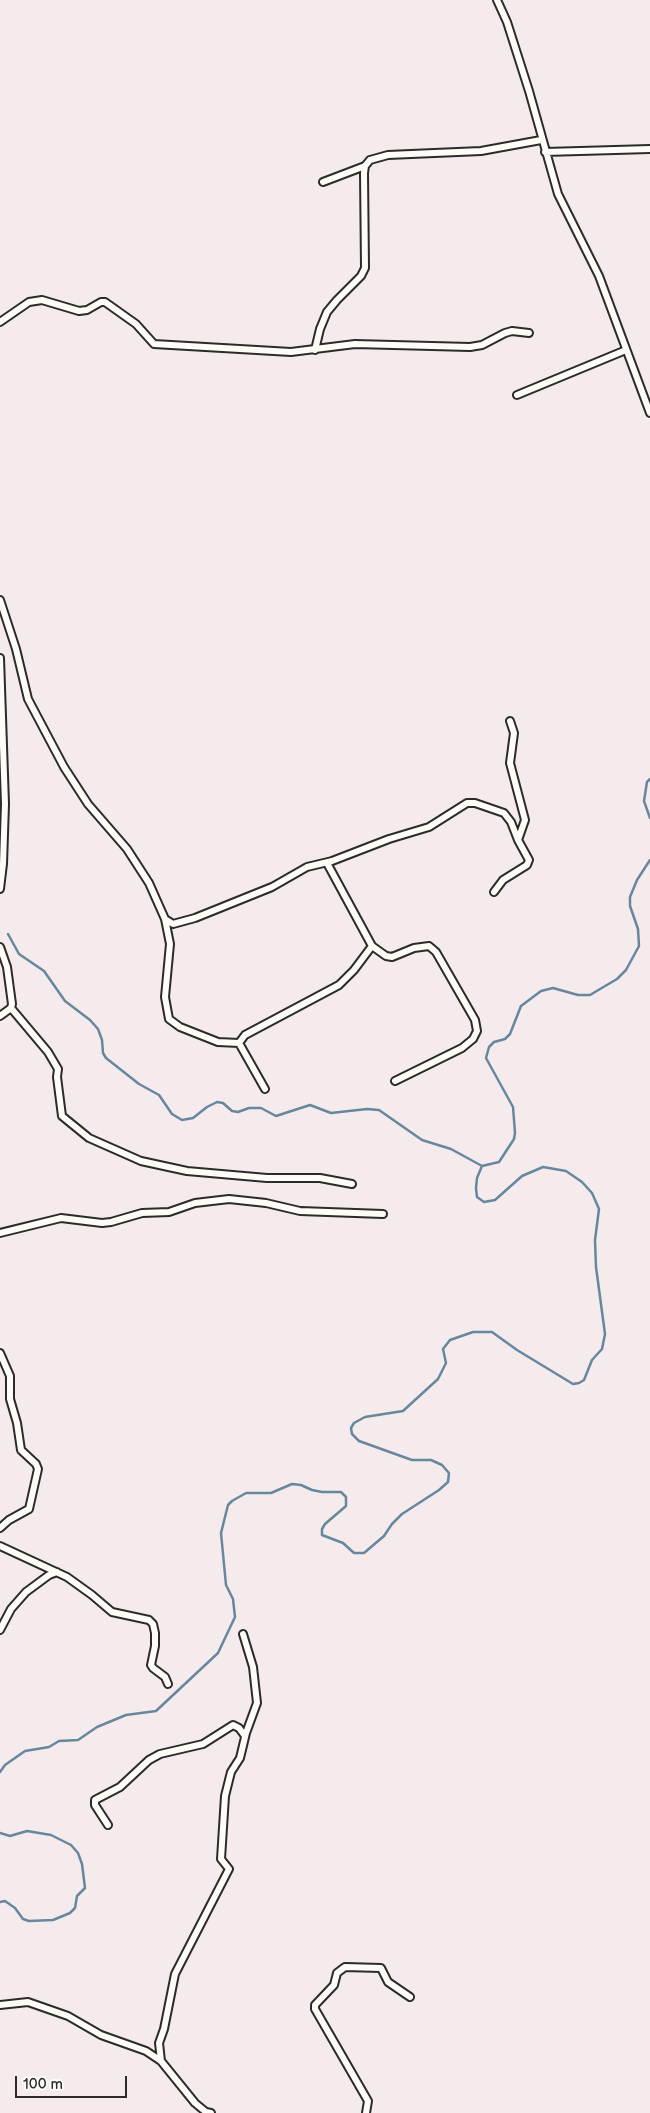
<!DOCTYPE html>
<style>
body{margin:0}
#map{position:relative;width:650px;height:2113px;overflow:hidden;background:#f6ebec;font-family:"Balsamiq Sans",sans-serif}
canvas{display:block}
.scale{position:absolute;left:15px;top:2076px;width:112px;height:22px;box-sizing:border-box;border:2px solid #2b2b2b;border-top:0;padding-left:6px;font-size:15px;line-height:18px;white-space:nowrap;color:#2b2b2b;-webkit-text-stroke:4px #fdfcf7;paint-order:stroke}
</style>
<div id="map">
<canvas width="650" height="2113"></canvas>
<div class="scale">100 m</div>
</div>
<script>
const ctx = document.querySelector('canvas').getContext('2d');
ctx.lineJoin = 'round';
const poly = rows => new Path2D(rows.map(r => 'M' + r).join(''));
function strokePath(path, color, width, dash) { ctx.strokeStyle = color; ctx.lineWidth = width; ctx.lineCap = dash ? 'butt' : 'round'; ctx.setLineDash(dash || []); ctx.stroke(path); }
strokePath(poly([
 [650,779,647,782,644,801,650,818],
 [8,934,19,954,44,971,65,1001,90,1020,98,1029,102,1040,103,1053,106,1058,139,1084,159,1095,172,1114,182,1120,193,1118,207,1107,217,1102,223,1103,232,1111,238,1112,249,1108,261,1108,276,1116,310,1105,331,1113,367,1109,379,1110,422,1140,451,1149,482,1166],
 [482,1166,499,1162,514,1139,515,1133,513,1107,486,1058,489,1047,494,1042,505,1039,510,1034,521,1006,541,991,553,988,578,995,590,995,617,979,626,970,639,946,638,929,630,906,630,897,637,880,650,860],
 [0,1772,5,1765,25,1751,49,1747,59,1741,78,1740,97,1727,126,1715,156,1711,218,1653,235,1617,233,1599,226,1585,221,1533,228,1505,232,1501,246,1493,271,1493,292,1484,301,1485,312,1490,322,1492,341,1492,346,1497,346,1506,325,1524,322,1529,322,1535,343,1543,354,1553,364,1553,384,1536,392,1524,402,1514,439,1490,448,1482,449,1473,442,1465,431,1460,412,1460,359,1441,352,1434,351,1428,354,1423,365,1417,403,1411,438,1379,446,1363,443,1349,450,1340,473,1332,492,1332,517,1350,573,1384,579,1383,584,1380,592,1360,602,1349,605,1334,596,1267,595,1240,599,1209,592,1193,582,1182,566,1171,543,1167,522,1176,495,1200,484,1202,477,1197,476,1188,477,1178,482,1166],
 [0,1833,10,1836,27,1831,51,1835,71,1845,78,1853,82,1864,85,1888,77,1896,75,1908,70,1913,53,1920,29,1921,23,1919,15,1908,5,1901,0,1902]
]), '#67879f', 2.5);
const street = poly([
 [497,0,507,22,529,91,558,194,599,276,650,413],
 [545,152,650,149],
 [323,182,365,166],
 [0,322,29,302,42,300,79,311,87,310,101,302,105,302,136,324,154,344,291,352,355,344,470,347,482,345,505,333,512,331,529,333],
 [315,350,320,329,327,312,337,300,361,276,365,268,364,173,365,166,370,160,388,155,481,151,541,140],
 [517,395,626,350],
 [0,600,16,649,28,699,64,767,88,804,127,849,149,883,165,919,173,924,195,918,272,887,307,867,332,861,389,839,429,827,467,803,475,803,504,813,511,822,518,840],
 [0,658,5,804,3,864,0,889],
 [327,863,372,946,386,956,392,957,414,948,429,946,436,952,475,1020,477,1031,473,1039,462,1048,395,1081],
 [494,892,503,880,527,865,529,860,518,840,525,820,510,763,514,733,510,721],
 [165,919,170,944,165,997,169,1019,180,1027,218,1042,239,1043,265,1089],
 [0,947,7,967,12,1004,11,1008,0,1016],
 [11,1008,48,1052,58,1069,57,1077,62,1116,89,1138,141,1161,187,1171,267,1178,320,1178,352,1184],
 [239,1043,245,1035,339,985,354,970,372,946],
 [0,1233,61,1218,102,1223,111,1222,142,1213,169,1212,195,1203,229,1199,266,1203,300,1211,383,1214],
 [0,1353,10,1376,10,1399,17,1423,21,1450,36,1464,38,1469,29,1509,9,1520,0,1528],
 [0,1546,67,1577,92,1595,112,1612,149,1620,153,1624,155,1633,155,1646,151,1665,153,1668,165,1677,168,1684],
 [0,1630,11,1609,26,1592,49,1575,57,1572],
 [108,1825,95,1805,95,1800,120,1787,149,1760,160,1754,203,1744,233,1725,239,1728,245,1736],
 [0,2005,28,2002,68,2016,101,2035,146,2051,161,2061,195,2103,206,2112,211,2113],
 [161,2061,159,2043,164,2029,175,1974,229,1869,221,1859,225,1796,231,1772,240,1758,246,1733,257,1703,253,1667,243,1634],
 [366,2113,368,2101,315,2009,315,2005,334,1985,337,1973,345,1967,381,1968,388,1982,410,1997]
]);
strokePath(street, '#2b2b2b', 10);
strokePath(street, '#fdfcf7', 6);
</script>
